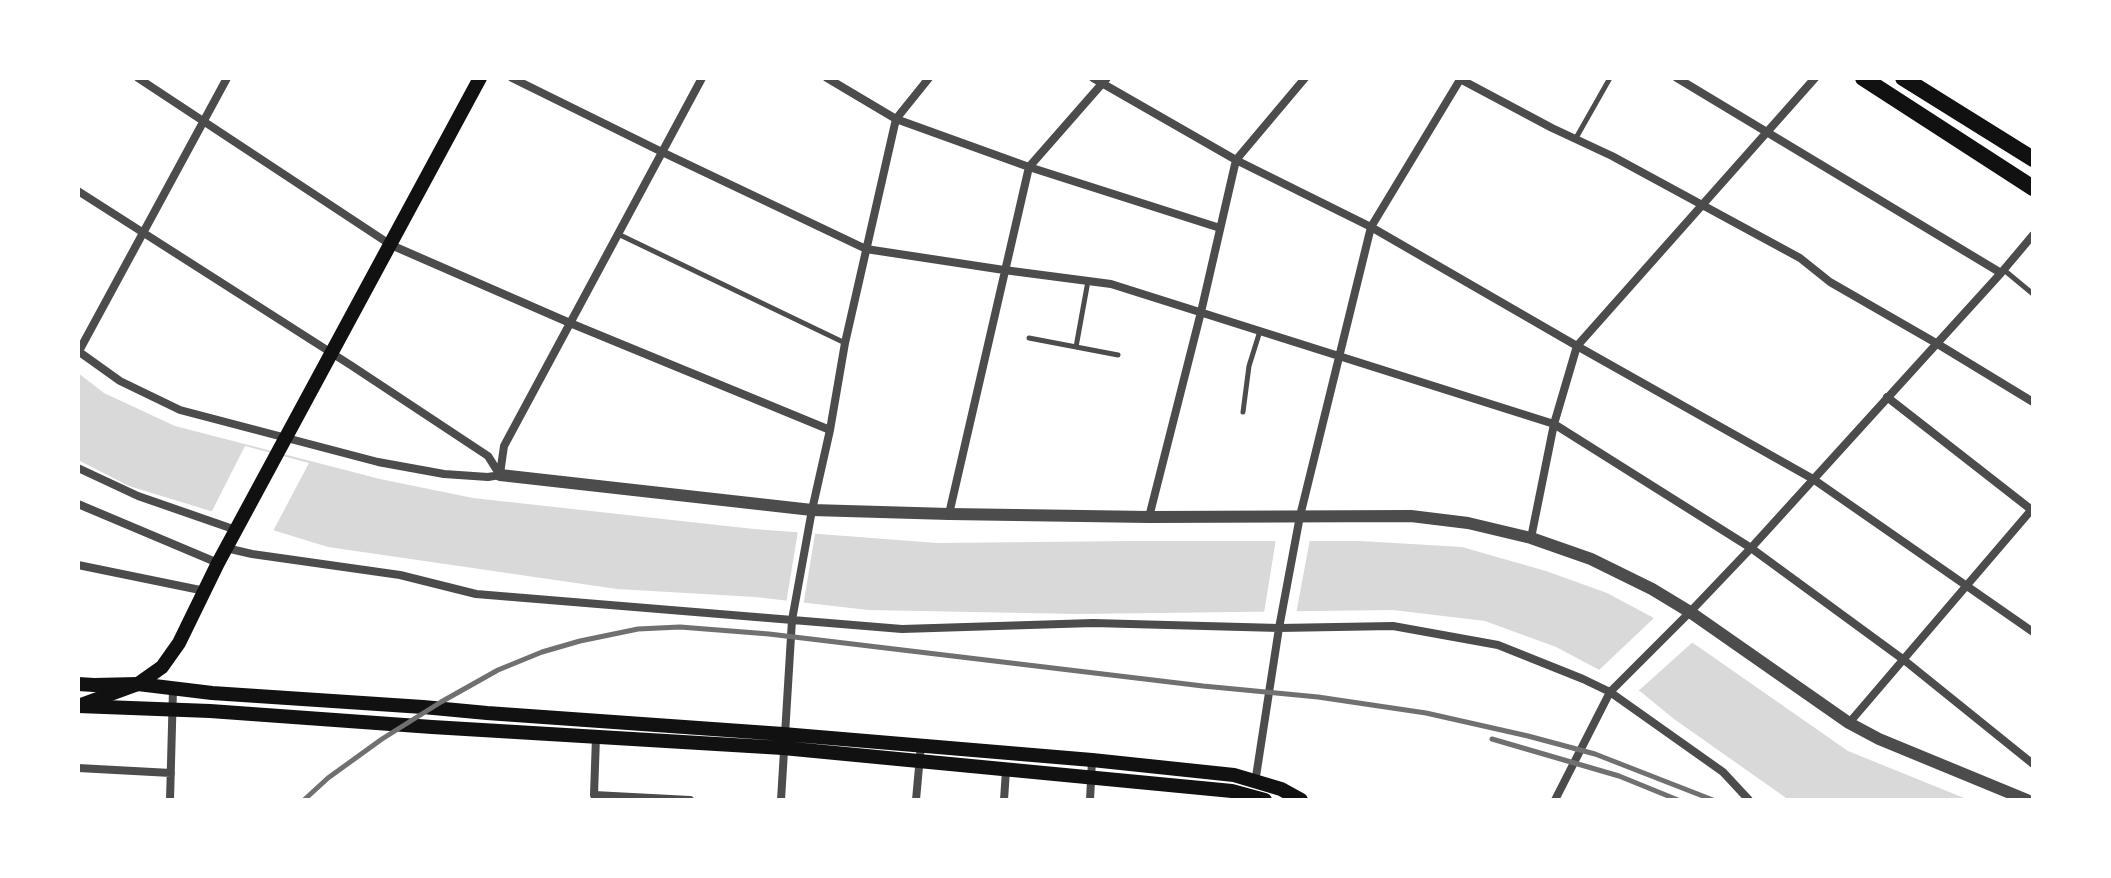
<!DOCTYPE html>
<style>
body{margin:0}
#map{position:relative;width:2111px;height:878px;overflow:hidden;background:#fff;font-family:"Fira Sans",sans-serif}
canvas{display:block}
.frame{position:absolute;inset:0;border:80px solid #fff;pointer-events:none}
</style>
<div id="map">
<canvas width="2111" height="878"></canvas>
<div class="frame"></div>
</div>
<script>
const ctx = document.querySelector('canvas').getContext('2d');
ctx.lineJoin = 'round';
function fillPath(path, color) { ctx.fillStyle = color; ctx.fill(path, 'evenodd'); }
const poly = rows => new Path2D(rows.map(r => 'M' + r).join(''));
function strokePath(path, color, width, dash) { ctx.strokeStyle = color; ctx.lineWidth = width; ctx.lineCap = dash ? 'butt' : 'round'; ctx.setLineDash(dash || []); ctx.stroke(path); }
fillPath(poly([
 [78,373,104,393,175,426,380,479,473,498,754,529,937,543,1133,541,1361,541,1462,547,1546,571,1607,593,1652,617,1693,643,1848,751,1969,800,1789,800,1674,719,1641,692,1556,647,1485,621,1393,610,1078,614,868,610,755,597,617,589,328,547,129,486,78,460]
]), '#d9d9d9');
fillPath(poly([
 [245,446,309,463,272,533,211,513],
 [798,531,815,534,803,607,786,604],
 [1276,539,1310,539,1296,614,1264,613],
 [1655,617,1694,641,1636,693,1598,671]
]), '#fff');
strokePath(poly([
 [1576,138,1610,78],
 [618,234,845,343],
 [2004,270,2033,294],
 [1029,338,1118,355],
 [1076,347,1088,281],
 [1243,412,1249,366,1260,331]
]), '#4c4c4c', 5);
strokePath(poly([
 [138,78,391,245,570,323,830,430],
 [512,78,662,152,866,249,1004,270,1111,284,1554,424,1751,548,1904,660,2033,764],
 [827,78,896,119,1029,167,1220,228],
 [1093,78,1236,160,1371,227,1577,346,1813,479,2033,632],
 [1677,78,2001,273],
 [1460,79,1552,128,1612,156,1800,258,1830,282,1936,343,2033,402],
 [78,191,352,366,488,456,500,475],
 [78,351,120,381,180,410,378,462,444,474,488,477,500,475],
 [79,351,227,78],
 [1887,397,2033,511],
 [78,468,138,496,236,530],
 [500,474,504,446,702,78],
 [78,504,218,563],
 [949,514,1029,167,1107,78],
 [1149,517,1201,312,1236,160,1305,78],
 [1531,538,1554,424,1577,346,1815,78],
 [226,548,252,554,400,575,476,594,902,629,1093,623,1279,628,1393,626,1498,645,1583,679,1610,692,1723,772,1749,800],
 [78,565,205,591],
 [1849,723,2033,508],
 [596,737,594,795,690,800],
 [78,768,171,773],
 [1255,783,1279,628,1300,516,1371,227,1461,78],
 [170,800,173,689],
 [781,800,792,620,812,510,830,430,845,343,896,119,929,78],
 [916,800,921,745],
 [1004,800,1006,770],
 [1090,800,1092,760],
 [1555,800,1610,692,1690,612,1751,548,2001,273,2033,235]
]), '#4c4c4c', 8);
strokePath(poly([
 [500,475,812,510,949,514,1149,517,1411,516,1468,523,1531,538,1591,559,1652,589,1690,612,1849,723,1879,739,2027,800]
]), '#4c4c4c', 12);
strokePath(poly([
 [78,684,94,685,138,684,212,693,423,707,487,713,783,734,1092,760,1234,775,1281,789,1301,800],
 [78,706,210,711,432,727,783,748,1232,791,1265,800]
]), '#111', 14);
strokePath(poly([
 [78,706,138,684,162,667,179,643,218,563,480,78]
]), '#111', 14);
strokePath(poly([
 [1863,78,2033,188],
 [1903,78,2033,159]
]), '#111', 16);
strokePath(poly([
 [1492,739,1619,776,1678,800],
 [304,800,328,778,382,739,441,702,498,670,542,652,580,641,638,629,680,627,769,634,1203,686,1318,697,1426,713,1528,736,1595,754,1713,800]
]), '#707070', 5);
</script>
